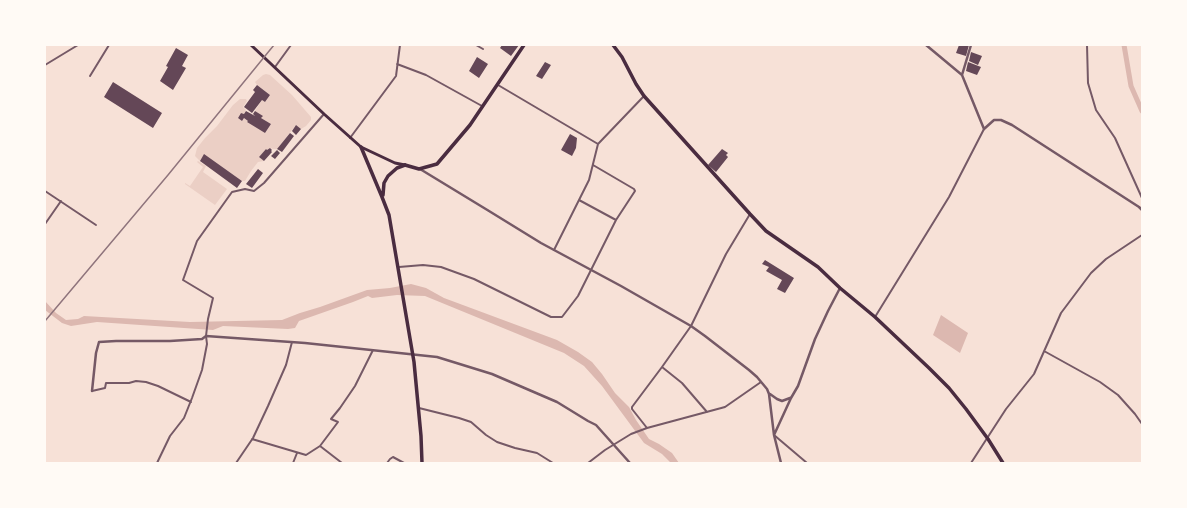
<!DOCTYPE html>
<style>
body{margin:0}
#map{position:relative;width:1187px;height:508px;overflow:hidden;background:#f7e1d7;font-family:"Nunito Sans",sans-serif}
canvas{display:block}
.frame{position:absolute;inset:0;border:46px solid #fffaf5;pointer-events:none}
</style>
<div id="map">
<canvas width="1187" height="508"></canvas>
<div class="frame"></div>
</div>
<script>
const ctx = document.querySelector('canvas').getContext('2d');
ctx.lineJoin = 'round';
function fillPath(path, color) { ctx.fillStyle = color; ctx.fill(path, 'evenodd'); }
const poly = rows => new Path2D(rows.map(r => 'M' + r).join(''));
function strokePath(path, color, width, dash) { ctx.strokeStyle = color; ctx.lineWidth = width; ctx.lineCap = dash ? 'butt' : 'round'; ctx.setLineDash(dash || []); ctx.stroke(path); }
fillPath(poly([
 [266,74,270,75,292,95,311,117,311,120,306,126,301,129,296,125,277,149,273,149,270,148,267,150,266,149,259,157,264,161,258,162,251,171,245,181,242,181,204,155,200,161,195,156,197,148,205,138,217,126,233,105,240,99,246,99,247,101,243,107,246,110,244,114,241,113,238,118,242,121,244,118,248,121,247,122,265,133,271,124,261,118,262,116,255,111,262,100,265,102,270,95,257,85,255,82,263,75],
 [198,161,206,166,203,172,227,189,215,205,185,184,185,183,190,186,203,167,197,162]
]), '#ebcfc5');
fillPath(poly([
 [411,284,426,288,444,298,557,340,578,352,592,362,602,374,615,393,629,407,636,420,649,439,659,444,672,453,679,463,671,463,662,454,644,443,602,386,584,366,564,353,425,296,397,295,372,298,368,296,353,302,299,321,295,328,288,329,223,326,213,330,97,322,71,326,62,323,45,310,45,301,56,313,66,320,78,319,84,316,190,322,282,320,300,313,320,307,367,290,390,288],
 [941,315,968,333,960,353,933,335]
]), '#dcb8b0');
strokePath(poly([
 [1124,45,1131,86,1142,111]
]), '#dcb8b0', 5);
fillPath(poly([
 [502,45,519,45,511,56,500,48],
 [959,45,969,45,966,56,956,53],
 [176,48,188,55,182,66,186,68,173,90,160,81,168,67,166,66],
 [971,52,982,56,978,65,969,61],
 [477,57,488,64,479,78,469,71],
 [545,62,551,65,542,79,536,76],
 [968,62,981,67,977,75,966,71],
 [113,82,162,113,153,128,104,97],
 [257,85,270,95,265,102,262,100,252,113,244,107,255,92,253,90],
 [246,111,255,116,253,114,255,111,263,116,261,118,271,124,265,133,247,122,248,121,244,118,242,121,238,118,241,113,244,114],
 [296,125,301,129,296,135,292,131],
 [290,133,294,136,282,152,277,149],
 [570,134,577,138,576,148,572,156,561,150],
 [270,148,272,150,271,151,272,152,264,161,259,157,266,149,267,150],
 [722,149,728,153,726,155,728,157,716,172,708,165],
 [277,150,280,153,275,159,271,156],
 [204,154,242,181,237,188,200,161],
 [258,169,263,173,252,188,246,184],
 [765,260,794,278,785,293,777,289,782,280,766,271,769,267,762,264]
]), '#644757');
strokePath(poly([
 [476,45,483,49],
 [1087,45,1088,83,1096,110,1115,138,1142,198],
 [397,64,426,75,482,106],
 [45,65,78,45],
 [275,67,291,45],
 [90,76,109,45],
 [498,85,598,144],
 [350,138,396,76,400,45],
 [45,191,96,225],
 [579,200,616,220],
 [45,224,61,201],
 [554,250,589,180,598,144,644,96],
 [399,267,423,265,441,267,474,279,551,317,562,317,578,296,616,220,635,191,634,189,593,165],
 [875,317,949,197,984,129],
 [1044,351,1100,382,1118,395,1135,414,1142,424],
 [92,391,105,388,106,383,129,383,136,381,146,382,158,386,191,402],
 [419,408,459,418,471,422,486,435,497,442,515,448,537,453,553,463],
 [707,412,682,383,662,367,691,326,726,254,750,214],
 [647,428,632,409,632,407,662,367],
 [774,435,807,463],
 [252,439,306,455,320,446,342,463],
 [320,446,338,422,331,419,340,408,355,386,373,350],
 [157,463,170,436,184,418,192,398,202,370,207,344,206,336,208,319,213,298,183,280,197,241,232,192,245,189,254,191,264,183,324,114],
 [236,463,253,438,268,406,286,365,292,342],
 [293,463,297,453],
 [387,463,390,459,393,457,404,463],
 [588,463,605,450,631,434,647,428,725,407,761,382],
 [971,463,1006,409,1034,374,1061,313,1091,273,1106,259,1142,235]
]), '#755966', 2);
strokePath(poly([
 [926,45,962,75,984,129,994,120,1001,120,1012,125,1139,207,1142,210],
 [962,75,971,45],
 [420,169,489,211,541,243,621,286,691,326,705,336,749,370,757,377,767,389,769,394,774,435],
 [92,391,96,353,99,342,116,341,170,341,202,339,206,336,305,343,437,357,492,374,557,402,588,421,596,425,630,463],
 [770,394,777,399,782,401,790,398],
 [781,463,774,435,791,398,798,386,815,339,828,311,840,288]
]), '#755966', 2.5);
strokePath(poly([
 [251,45,324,114,361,147,395,163,405,165]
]), '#4a2c40', 3);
strokePath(poly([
 [361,147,382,197,389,215,414,362,421,436,422,463],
 [383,195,384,183,388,176,397,168,405,165]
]), '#4a2c40', 3.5);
strokePath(poly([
 [613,45,622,57,636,84,644,96,750,214,766,231,818,267,840,288,875,317,929,368,949,388,966,409,988,439,1003,463],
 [405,165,419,169,437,164,470,125,524,45]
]), '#4a2c40', 3.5);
strokePath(poly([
 [45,321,168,175,274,45]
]), '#8f747c', 1.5);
</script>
